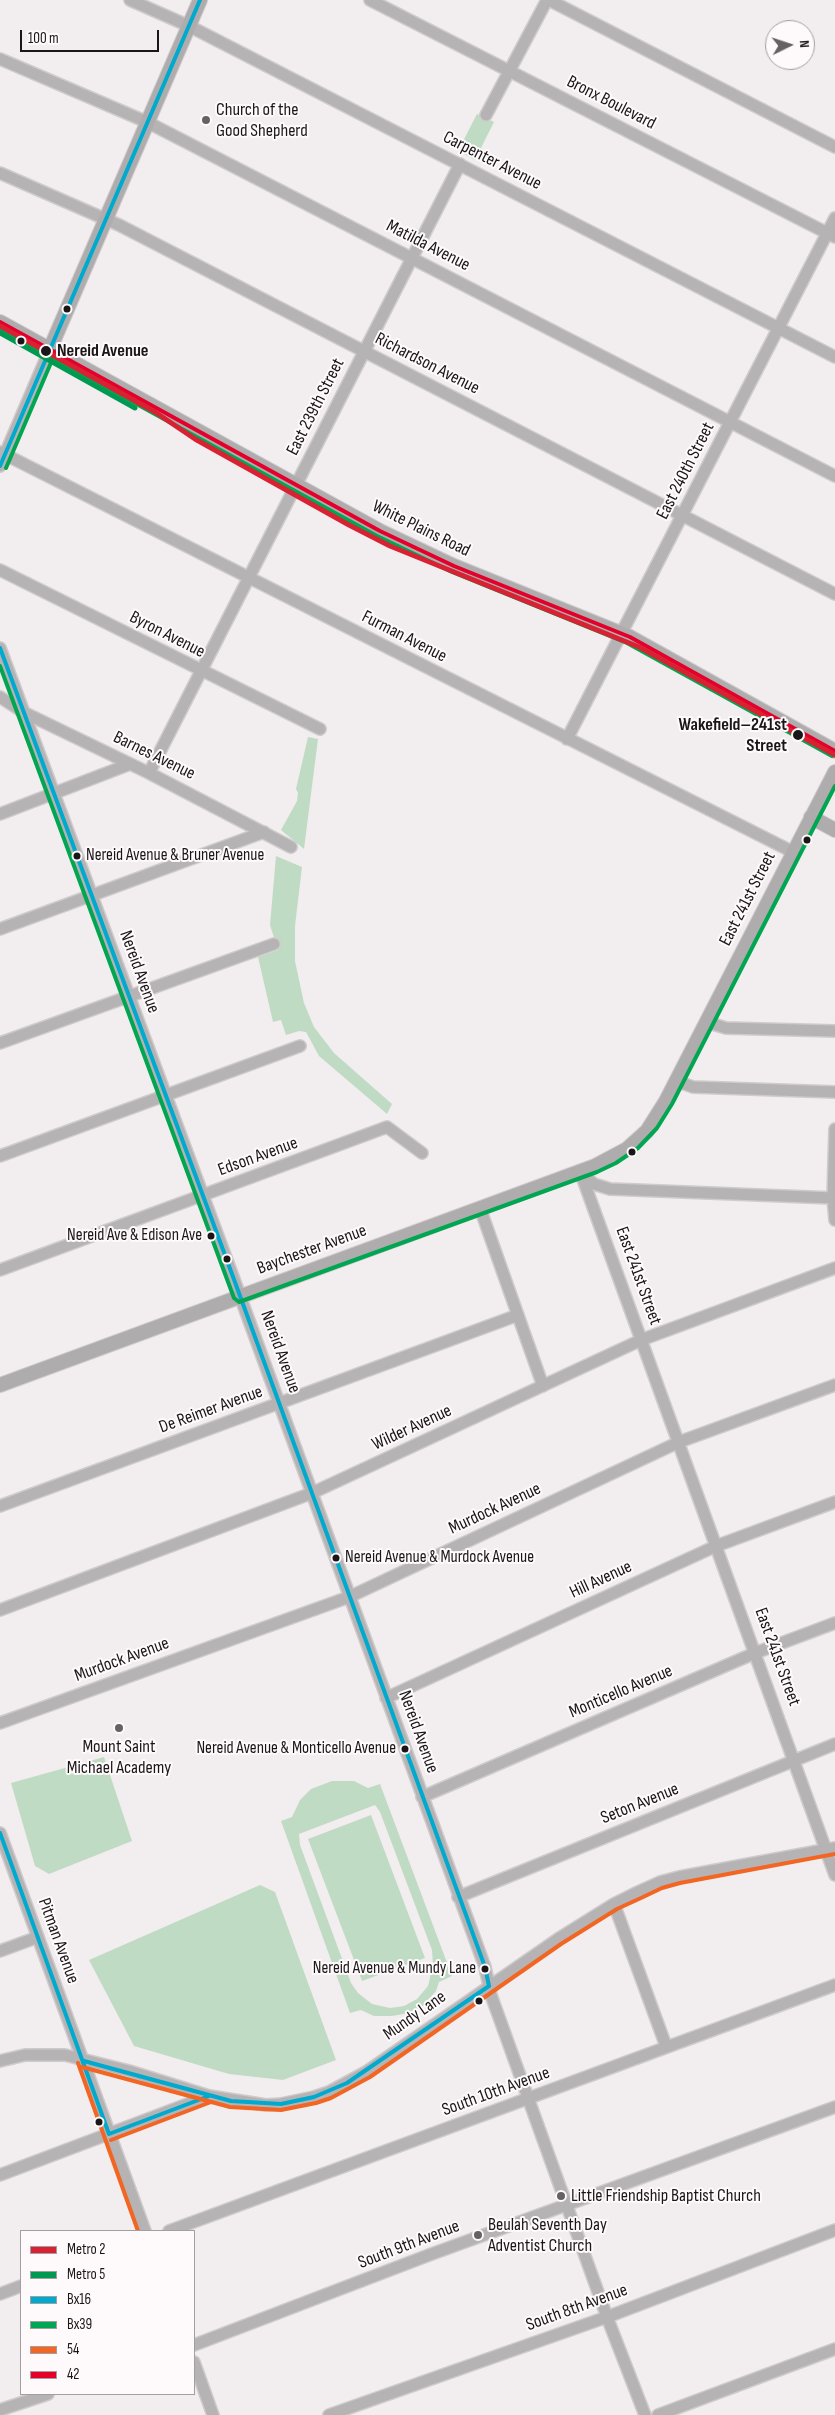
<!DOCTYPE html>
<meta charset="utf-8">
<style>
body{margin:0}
#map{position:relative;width:835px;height:2415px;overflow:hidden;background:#f2edee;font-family:"Sofia Sans Condensed",sans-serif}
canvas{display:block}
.legend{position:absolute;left:20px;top:2230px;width:175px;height:165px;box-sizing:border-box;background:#fefafb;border:1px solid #a39fa0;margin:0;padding:6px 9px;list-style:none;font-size:15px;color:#1a1617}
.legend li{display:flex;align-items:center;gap:10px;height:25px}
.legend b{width:25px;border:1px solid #a39fa0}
.north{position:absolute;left:765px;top:20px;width:50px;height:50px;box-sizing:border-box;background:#fefafb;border:1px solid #a39fa0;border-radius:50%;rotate:86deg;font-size:14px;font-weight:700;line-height:20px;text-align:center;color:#1a1617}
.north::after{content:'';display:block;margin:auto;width:18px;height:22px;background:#666162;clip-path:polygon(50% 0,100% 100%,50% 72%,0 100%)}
.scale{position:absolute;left:20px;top:30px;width:139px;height:22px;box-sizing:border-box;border:2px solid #1a1617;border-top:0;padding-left:6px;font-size:15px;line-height:18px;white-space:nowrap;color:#1a1617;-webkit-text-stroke:4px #fefafb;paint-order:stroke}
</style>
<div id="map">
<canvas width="835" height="2415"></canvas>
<ul class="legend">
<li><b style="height:6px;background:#d82233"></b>Metro 2</li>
<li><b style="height:6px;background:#009952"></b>Metro 5</li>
<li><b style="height:6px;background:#00a9ce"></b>Bx16</li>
<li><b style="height:6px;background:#00a651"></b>Bx39</li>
<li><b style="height:6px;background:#f26522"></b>54</li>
<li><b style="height:6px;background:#e4002b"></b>42</li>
</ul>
<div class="north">N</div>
<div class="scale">100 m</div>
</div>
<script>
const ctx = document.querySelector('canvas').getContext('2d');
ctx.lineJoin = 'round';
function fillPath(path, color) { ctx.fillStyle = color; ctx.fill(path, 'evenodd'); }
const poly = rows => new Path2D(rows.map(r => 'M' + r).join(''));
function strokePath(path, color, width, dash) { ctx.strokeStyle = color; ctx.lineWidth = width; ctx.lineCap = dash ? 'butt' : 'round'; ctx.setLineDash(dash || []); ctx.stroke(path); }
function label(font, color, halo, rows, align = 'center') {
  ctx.font = font + ' "Sofia Sans Condensed",sans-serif'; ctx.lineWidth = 4; ctx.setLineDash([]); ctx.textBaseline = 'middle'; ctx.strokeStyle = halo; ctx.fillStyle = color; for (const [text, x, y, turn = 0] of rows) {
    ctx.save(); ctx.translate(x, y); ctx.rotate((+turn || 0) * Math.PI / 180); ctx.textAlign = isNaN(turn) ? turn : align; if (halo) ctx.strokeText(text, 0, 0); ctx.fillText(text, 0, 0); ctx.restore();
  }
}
fillPath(poly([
 [477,114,494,122,475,160,458,151],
 [308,737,318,739,304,849,281,830,297,801,298,793,296,789],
 [276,856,302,867,295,926,295,961,304,1003,314,1027,334,1053,392,1104,387,1114,319,1056,306,1032,299,1031,286,1035,281,1020,273,1022,258,957,278,950,270,925],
 [104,1757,132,1841,49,1874,35,1866,11,1783],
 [332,1781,354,1781,368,1788,380,1784,452,1976,439,1982,436,1991,429,1999,423,2006,409,2013,392,2016,374,2016,361,2010,350,2013,281,1821,292,1817,300,1800,311,1789],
 [375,1805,380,1812,432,1950,433,1965,428,1986,417,1999,404,2006,390,2008,372,2004,358,1993,351,1983,300,1845,299,1834],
 [371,1815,425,1958,362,1981,308,1839],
 [260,1885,275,1892,336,2060,283,2080,229,2074,134,2046,89,1960]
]), '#c0dbc4');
const minor = poly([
 [130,0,189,26,835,357],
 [370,0,835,237],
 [549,0,835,147],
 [0,59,147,122,835,476],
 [486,115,547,0],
 [0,173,119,225,835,594],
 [0,452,793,852],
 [0,466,50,349],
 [0,570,320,729],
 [0,648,232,1274,485,1967,491,1995,607,2317,645,2415],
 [0,697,23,712,149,773,291,847],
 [567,739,835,218],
 [149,773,460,164],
 [0,814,130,764],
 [0,929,264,832],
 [706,1022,726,1028,835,1031],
 [0,1043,274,944],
 [676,1081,693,1087,835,1092],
 [835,1129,833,1198,835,1220],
 [0,1156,300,1046],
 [580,1171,835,1875],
 [581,1173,594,1184,610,1189,833,1198],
 [480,1208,543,1386],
 [0,1270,387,1127,422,1153],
 [0,1506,518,1315],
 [0,1610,312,1493,641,1340,835,1268],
 [386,1698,716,1546,835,1502],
 [0,1723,349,1597,679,1442,835,1385],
 [422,1797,755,1653,835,1623],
 [0,1833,145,2231],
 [458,1897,835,1744],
 [614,1904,666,2046],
 [0,1951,38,1937],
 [0,2061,25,2055,65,2055,129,2071,209,2096,266,2105,281,2104,314,2097,329,2092,366,2072,558,1939,614,1904,638,1892,660,1882,679,1877,835,1848],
 [0,2175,209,2096],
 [169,2231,835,1985],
 [0,2294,21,2286],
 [194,2345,429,2255,835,2107],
 [194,2362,213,2415],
 [0,2410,48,2394],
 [329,2415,607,2317,835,2230],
 [658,2415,835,2349]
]);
const major = poly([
 [0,322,380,531,454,566,630,637,835,751],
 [50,349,200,0],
 [811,817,835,830],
 [0,1385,595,1166,627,1149,647,1131,666,1101,835,772]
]);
strokePath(minor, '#cfcbcc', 14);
strokePath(major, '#cfcbcc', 16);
strokePath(minor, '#b6b3b4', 11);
strokePath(major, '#afacad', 14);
strokePath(poly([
 [0,321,354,516,448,562,600,625,639,647]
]), '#b2b1b1', 2.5);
strokePath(poly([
 [0,466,200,0],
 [0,648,232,1274,485,1967,489,1986],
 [0,1833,109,2134,209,2096],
 [84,2061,231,2101,281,2104,314,2097,347,2083,489,1986]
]), '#00a9ce', 4);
strokePath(poly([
 [0,329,377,536,452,572,627,643,832,756],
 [6,468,56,351],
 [0,666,234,1298,239,1302,597,1172,616,1163,638,1148,657,1128,672,1104,835,786]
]), '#00a651', 4);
strokePath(poly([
 [78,2063,138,2231],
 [82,2067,230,2107,281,2110,316,2103,331,2098,370,2077,561,1944,617,1909,641,1898,662,1888,680,1883,835,1854],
 [111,2140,211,2102]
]), '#f26522', 4);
strokePath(poly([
 [0,322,380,531,454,566,630,637,835,751]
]), '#e4002b', 4);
strokePath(poly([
 [0,326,155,412,195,439,349,525,390,546,639,647,835,755]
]), '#d82233', 5);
strokePath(poly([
 [0,333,135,408]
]), '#009952', 5);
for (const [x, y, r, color] of [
 [206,120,5,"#666162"],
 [67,309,4.5,"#1a1617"],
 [21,341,4.5,"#1a1617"],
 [46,351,6,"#1a1617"],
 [798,735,6,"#1a1617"],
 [807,840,4.5,"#1a1617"],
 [77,856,4.5,"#1a1617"],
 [632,1152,4.5,"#1a1617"],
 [211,1236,4.5,"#1a1617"],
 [227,1259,4.5,"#1a1617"],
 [336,1558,4.5,"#1a1617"],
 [119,1728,5,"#666162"],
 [405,1749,4.5,"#1a1617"],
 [485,1969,4.5,"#1a1617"],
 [479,2001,4.5,"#1a1617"],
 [99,2122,4.5,"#1a1617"],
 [561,2196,5,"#666162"],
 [478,2235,5,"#666162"]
]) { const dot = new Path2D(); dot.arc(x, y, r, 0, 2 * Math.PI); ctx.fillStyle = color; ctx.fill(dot); strokePath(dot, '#fefafb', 2); }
label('17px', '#1a1617', '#fefafb', [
 ["Nereid Avenue & Bruner Avenue",86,856,"left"],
 ["Nereid Ave & Edison Ave",202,1236],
 ["Nereid Avenue & Murdock Avenue",345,1558,"left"],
 ["Nereid Avenue & Monticello Avenue",396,1749],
 ["Nereid Avenue & Mundy Lane",476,1969]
], 'right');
label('18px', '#1a1617', '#fefafb', [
 ["Bronx Boulevard",611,103,27],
 ["Carpenter Avenue",492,161,27],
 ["Matilda Avenue",428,246,27],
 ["Richardson Avenue",427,364,27],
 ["East 239th Street",316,407,-63],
 ["East 240th Street",686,471,-63],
 ["White Plains Road",421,529,26],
 ["Byron Avenue",167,635,27],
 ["Furman Avenue",404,637,27],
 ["Barnes Avenue",154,756,26],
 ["East 241st Street",748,899,-63],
 ["Nereid Avenue",139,972,70],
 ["Edson Avenue",258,1157,-20],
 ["Baychester Avenue",312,1250,-20],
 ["East 241st Street",638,1276,70],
 ["Nereid Avenue",280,1352,70],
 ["De Reimer Avenue",211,1410,-20],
 ["Wilder Avenue",412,1428,-25],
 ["Murdock Avenue",495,1509,-25],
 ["Hill Avenue",601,1580,-25],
 ["East 241st Street",777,1657,70],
 ["Murdock Avenue",122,1660,-20],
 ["Monticello Avenue",621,1692,-23],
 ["Nereid Avenue",418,1732,70],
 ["Seton Avenue",640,1804,-22],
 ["Pitman Avenue",58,1941,70],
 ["Mundy Lane",415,2016,-35],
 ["South 10th Avenue",496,2092,-20],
 ["South 9th Avenue",409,2245,-21],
 ["South 8th Avenue",577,2308,-20]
]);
label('18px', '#1a1617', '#fefafb', [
 ["Church of the",216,110],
 ["Good Shepherd",216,131],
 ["Mount Saint",119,1747,"center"],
 ["Michael Academy",119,1768,"center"],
 ["Little Friendship Baptist Church",571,2196],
 ["Beulah Seventh Day",488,2225],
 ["Adventist Church",488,2246]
], 'left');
label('bold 18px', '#1a1617', '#fefafb', [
 ["Nereid Avenue",57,351],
 ["Wakefield–241st",787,725,"right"],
 ["Street",787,746,"right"]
], 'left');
</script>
